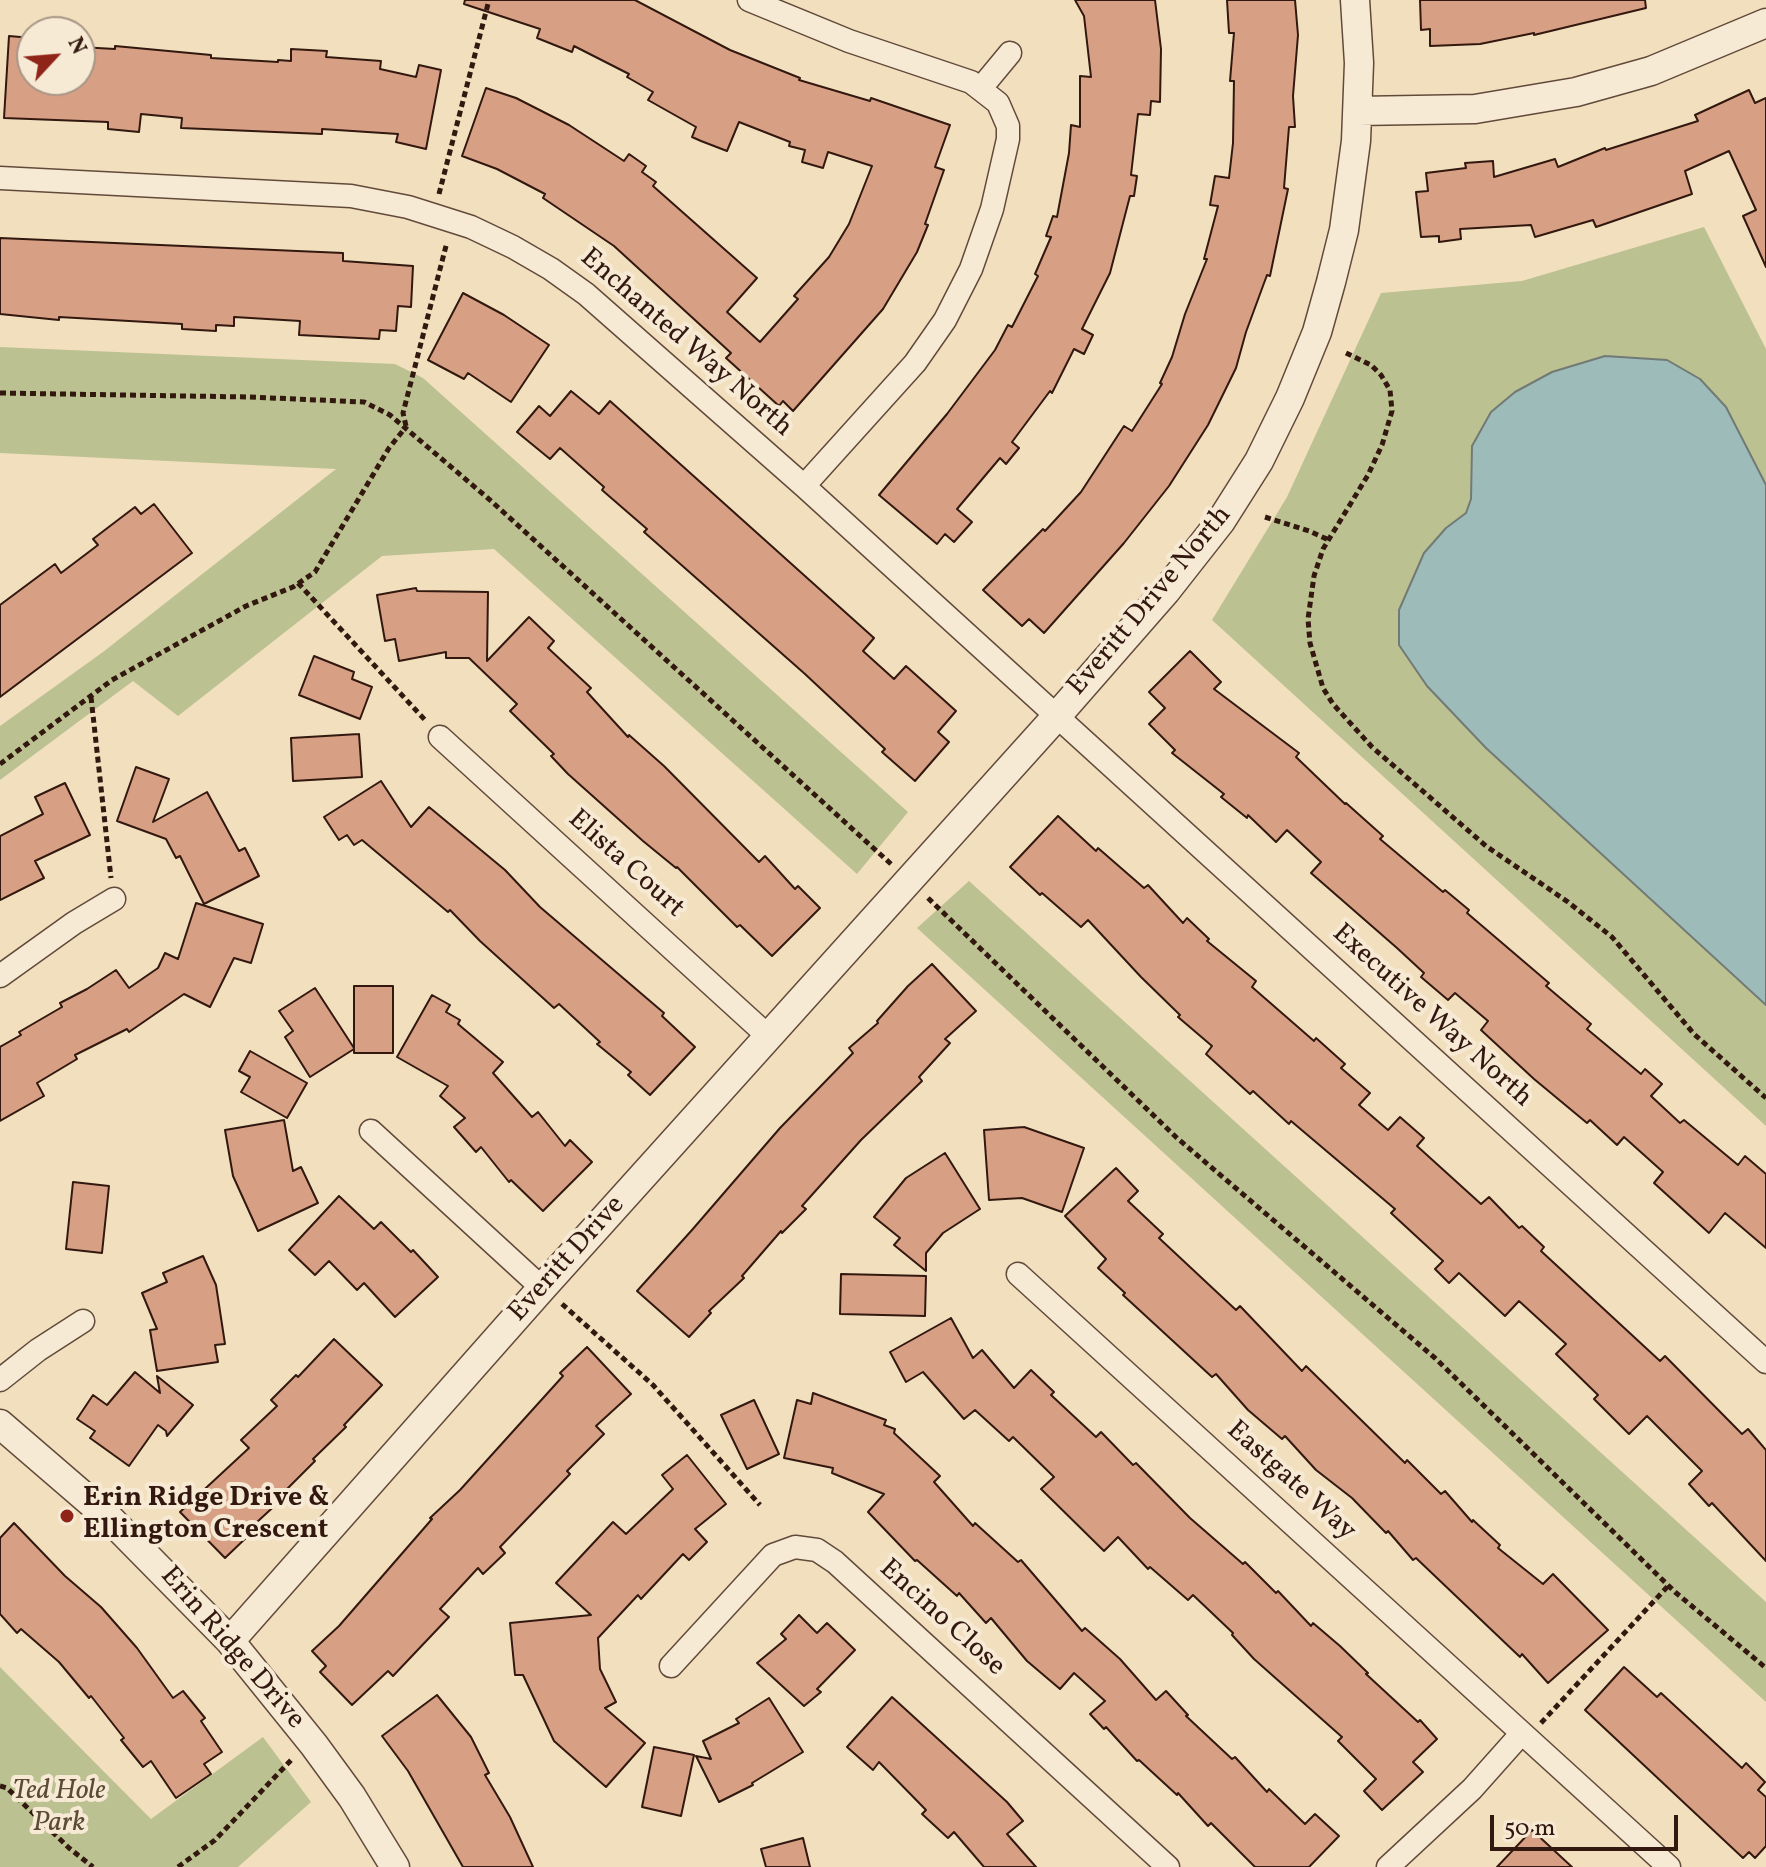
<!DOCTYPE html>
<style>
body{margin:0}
#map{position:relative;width:1766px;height:1867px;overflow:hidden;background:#f2dfbe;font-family:Vollkorn,serif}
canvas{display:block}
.north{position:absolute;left:16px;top:16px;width:80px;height:80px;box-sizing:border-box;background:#f7ead5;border:2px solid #a89686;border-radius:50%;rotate:64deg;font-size:22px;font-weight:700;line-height:32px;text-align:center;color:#32180f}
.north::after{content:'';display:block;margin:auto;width:28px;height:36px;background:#8f2418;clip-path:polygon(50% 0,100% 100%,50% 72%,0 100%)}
.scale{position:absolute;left:1490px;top:1815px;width:188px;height:36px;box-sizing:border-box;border:4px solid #32180f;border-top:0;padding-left:10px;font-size:24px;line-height:28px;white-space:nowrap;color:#32180f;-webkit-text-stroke:6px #f7ead5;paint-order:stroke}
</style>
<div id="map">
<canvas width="1766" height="1867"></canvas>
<div class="north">N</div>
<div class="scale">50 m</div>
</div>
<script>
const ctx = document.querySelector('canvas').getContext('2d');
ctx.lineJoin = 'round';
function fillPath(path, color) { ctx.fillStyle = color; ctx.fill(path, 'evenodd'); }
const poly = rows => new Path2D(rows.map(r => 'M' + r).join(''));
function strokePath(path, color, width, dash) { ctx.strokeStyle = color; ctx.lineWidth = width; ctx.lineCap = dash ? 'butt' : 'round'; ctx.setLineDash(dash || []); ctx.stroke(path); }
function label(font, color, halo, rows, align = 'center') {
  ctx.font = font + ' Vollkorn,serif'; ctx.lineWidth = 8; ctx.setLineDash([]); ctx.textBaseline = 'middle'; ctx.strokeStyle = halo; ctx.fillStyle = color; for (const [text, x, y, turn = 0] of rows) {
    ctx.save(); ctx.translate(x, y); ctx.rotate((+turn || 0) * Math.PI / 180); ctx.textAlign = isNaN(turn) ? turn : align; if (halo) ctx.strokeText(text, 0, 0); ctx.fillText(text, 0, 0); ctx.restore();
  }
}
fillPath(poly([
 [1704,227,1766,349,1766,1126,1212,620,1287,497,1381,293,1522,281],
 [0,347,395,364,423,378,908,812,857,874,494,549,382,556,178,716,133,681,0,780,0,726,103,652,336,469,0,453],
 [969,881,1766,1602,1766,1702,917,928],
 [0,1667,151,1819,263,1737,311,1802,238,1867,0,1867]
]), '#bcc191');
const water = poly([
 [1605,356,1667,360,1700,379,1726,407,1766,485,1766,1005,1486,748,1427,686,1399,645,1399,610,1424,553,1446,528,1466,513,1471,499,1472,446,1491,412,1515,392,1552,372,1605,356]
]);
fillPath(water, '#9dbbb9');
strokePath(water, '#727a75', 2);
const building = poly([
 [465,0,635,0,730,50,800,78,799,80,870,101,871,98,950,125,935,167,944,170,925,224,928,225,917,252,883,309,793,411,783,401,779,406,726,358,731,353,614,246,543,198,545,194,497,169,462,156,486,88,516,98,569,125,624,161,629,154,646,166,642,172,656,182,653,186,757,278,727,312,760,342,798,299,794,296,829,257,849,224,872,166,828,152,823,168,802,162,805,150,789,146,790,142,739,122,727,151,701,141,692,137,696,127,648,100,653,92,627,77,629,74,574,46,572,52,537,38,540,29,464,4,465,0],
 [1075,0,1155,0,1161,49,1160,102,1151,101,1150,115,1138,114,1131,175,1137,176,1134,196,1130,196,1110,273,1082,329,1093,335,1084,354,1074,349,1052,393,1050,391,1012,442,1019,448,1006,464,1000,458,957,509,972,522,954,542,945,534,937,544,879,495,947,414,995,350,1008,325,1012,327,1038,276,1035,274,1051,237,1046,236,1053,216,1057,217,1069,153,1071,125,1080,127,1080,76,1091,77,1084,16,1075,0],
 [1227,0,1295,0,1298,35,1293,96,1295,127,1289,127,1284,188,1288,189,1270,276,1267,275,1246,332,1236,368,1208,425,1169,486,1124,543,1044,633,1029,619,1022,626,983,590,1043,529,1045,531,1081,492,1124,426,1132,431,1162,384,1160,383,1172,357,1185,314,1207,259,1204,259,1218,206,1210,205,1215,176,1229,178,1233,143,1234,81,1230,81,1234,33,1229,33,1227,0],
 [1420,0,1645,0,1646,8,1534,35,1534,33,1480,44,1430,46,1430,29,1421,30,1420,0],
 [9,36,32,38,32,80,80,80,80,47,115,49,115,46,211,55,211,58,278,62,278,60,291,61,291,49,327,51,326,57,381,61,380,69,416,77,419,65,441,70,426,149,396,142,398,134,322,129,322,134,181,128,182,118,141,114,139,132,108,129,108,122,4,118,9,36],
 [1749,90,1755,103,1766,98,1766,267,1743,216,1756,210,1729,151,1685,171,1692,194,1596,227,1593,220,1535,237,1531,225,1460,229,1461,239,1439,242,1439,236,1421,237,1416,192,1428,191,1426,173,1466,168,1465,163,1493,161,1494,177,1555,159,1558,167,1605,148,1606,150,1698,121,1695,115,1749,90],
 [0,238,343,253,343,261,413,266,411,307,398,306,396,331,380,330,379,339,299,335,300,321,234,317,234,326,216,325,216,331,182,329,182,324,59,317,59,320,0,314,0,238],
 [463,293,504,315,549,345,511,402,468,373,464,379,428,360,463,293],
 [571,391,599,414,610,401,874,638,863,651,894,679,906,666,956,711,938,732,949,742,915,781,882,752,885,749,805,674,644,532,647,529,602,490,604,487,560,448,550,459,517,432,539,406,550,416,571,391],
 [154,504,192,553,0,697,0,605,55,564,61,573,98,545,93,539,135,507,141,514,154,504],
 [416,588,417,591,488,592,487,661,529,617,554,641,548,648,591,688,587,692,628,737,629,735,664,766,759,862,765,856,795,889,798,886,820,908,772,956,740,925,737,927,677,867,676,868,643,841,568,774,551,756,554,754,510,711,517,704,469,658,446,658,446,652,399,661,395,639,385,641,377,595,416,588],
 [1190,651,1221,682,1214,689,1299,753,1296,757,1345,804,1346,803,1383,836,1380,839,1443,892,1445,890,1469,910,1467,913,1549,983,1546,986,1591,1024,1587,1029,1641,1074,1645,1069,1662,1084,1651,1096,1680,1123,1684,1120,1738,1165,1745,1156,1766,1174,1766,1248,1725,1213,1709,1233,1654,1183,1663,1172,1624,1137,1617,1145,1590,1120,1587,1123,1534,1079,1481,1030,1488,1021,1455,993,1448,1000,1421,977,1424,973,1397,948,1311,873,1321,862,1287,830,1276,842,1248,815,1247,818,1221,797,1224,794,1172,753,1175,750,1149,724,1165,708,1149,692,1190,651],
 [314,656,354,672,352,679,372,687,360,719,299,695,314,656],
 [359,734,362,777,293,781,291,738,359,734],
 [136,767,169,779,153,822,207,792,239,851,245,848,259,876,204,904,180,856,176,858,166,839,117,821,136,767],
 [381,781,411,827,429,807,505,870,540,907,664,1013,662,1016,695,1047,650,1095,628,1075,631,1072,597,1044,600,1042,559,1004,554,1008,480,941,450,910,448,912,362,840,354,845,347,835,339,840,324,817,381,781],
 [65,783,90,835,35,861,44,878,0,900,0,836,43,814,35,797,65,783],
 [1058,816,1096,851,1098,848,1144,888,1148,885,1183,923,1187,918,1209,939,1207,941,1256,981,1252,987,1314,1041,1316,1038,1345,1064,1341,1068,1370,1093,1359,1105,1388,1130,1400,1117,1424,1138,1417,1146,1481,1204,1489,1197,1519,1228,1522,1226,1544,1247,1541,1251,1660,1361,1665,1356,1742,1434,1748,1429,1766,1450,1766,1561,1712,1503,1709,1506,1689,1484,1702,1471,1647,1416,1629,1434,1594,1399,1598,1395,1556,1354,1566,1344,1519,1301,1505,1316,1459,1273,1449,1283,1435,1269,1443,1261,1391,1213,1395,1209,1291,1121,1289,1124,1253,1091,1250,1094,1206,1054,1212,1046,1178,1017,1180,1015,1141,977,1088,920,1081,927,1042,893,1040,895,1010,867,1058,816],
 [196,903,263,924,251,963,234,958,210,1007,184,994,129,1032,127,1029,75,1055,77,1059,37,1083,44,1096,0,1121,0,1047,21,1035,19,1032,62,1007,60,1003,87,989,116,970,129,988,158,968,165,953,178,959,196,903],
 [932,964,976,1011,945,1039,950,1043,919,1077,922,1081,861,1140,802,1206,806,1209,782,1233,781,1231,742,1276,744,1278,709,1311,711,1313,689,1337,637,1291,692,1230,780,1128,853,1053,849,1048,878,1023,877,1021,908,986,932,964],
 [354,986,393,986,393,1053,354,1053,354,1049,310,1077,285,1037,293,1031,279,1011,315,988,354,1048,354,986],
 [432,995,450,1005,446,1012,460,1020,458,1024,503,1062,493,1073,532,1117,538,1112,565,1146,570,1140,592,1162,543,1211,511,1180,509,1182,481,1147,476,1152,454,1127,465,1118,440,1096,448,1086,397,1057,432,995],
 [250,1051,307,1083,287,1118,241,1092,250,1077,239,1071,250,1051],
 [284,1120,293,1171,301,1167,318,1203,258,1231,233,1176,225,1130,284,1120],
 [1024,1127,1084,1148,1062,1212,1022,1198,989,1200,984,1130,1024,1127],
 [945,1153,980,1209,943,1233,926,1253,926,1271,894,1245,900,1238,874,1217,906,1178,945,1153],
 [1116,1168,1138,1191,1128,1201,1163,1234,1159,1238,1236,1310,1240,1306,1302,1371,1306,1366,1405,1463,1407,1460,1441,1494,1445,1491,1472,1522,1473,1520,1500,1545,1498,1548,1543,1584,1553,1574,1608,1630,1548,1683,1522,1654,1520,1657,1416,1558,1413,1560,1388,1531,1386,1533,1352,1498,1316,1470,1285,1436,1282,1439,1248,1410,1216,1374,1212,1377,1123,1295,1125,1293,1098,1268,1106,1259,1065,1216,1116,1168],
 [73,1182,109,1186,102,1253,66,1249,73,1182],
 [339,1196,374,1229,381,1222,411,1252,413,1250,438,1277,395,1317,364,1283,357,1290,329,1261,315,1275,289,1250,339,1196],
 [203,1256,216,1285,225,1344,215,1345,218,1362,157,1371,150,1330,157,1329,142,1293,167,1282,163,1273,203,1256],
 [841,1274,926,1276,925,1316,840,1314,841,1274],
 [951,1318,973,1358,982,1350,1014,1388,1031,1370,1054,1392,1051,1395,1096,1437,1101,1432,1133,1465,1136,1463,1190,1518,1243,1564,1245,1562,1276,1593,1278,1591,1311,1626,1313,1623,1340,1646,1368,1673,1366,1674,1418,1722,1420,1720,1437,1739,1413,1762,1423,1772,1382,1810,1364,1791,1376,1779,1338,1741,1342,1737,1254,1659,1232,1635,1233,1633,1193,1595,1188,1600,1150,1567,1148,1569,1118,1537,1104,1551,1041,1489,1054,1477,1013,1437,1009,1441,975,1410,964,1419,923,1372,906,1382,890,1352,951,1318],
 [334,1339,382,1385,344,1425,346,1427,313,1459,315,1461,278,1498,281,1500,245,1533,248,1536,225,1558,180,1512,249,1448,241,1440,277,1406,271,1400,296,1375,298,1377,334,1339],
 [587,1347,631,1394,596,1426,604,1434,567,1471,570,1474,500,1547,505,1553,483,1574,478,1568,440,1609,449,1617,393,1676,388,1671,352,1705,320,1672,326,1666,312,1651,339,1626,432,1519,430,1518,460,1490,563,1376,560,1373,587,1347],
 [135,1372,160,1393,157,1376,193,1405,167,1436,166,1431,158,1425,129,1466,90,1438,95,1431,77,1419,93,1395,107,1405,135,1372],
 [813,1393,886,1420,884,1425,895,1429,894,1433,940,1476,934,1482,973,1526,975,1523,1018,1562,1021,1560,1082,1631,1085,1628,1120,1659,1156,1700,1166,1691,1188,1715,1186,1716,1232,1759,1235,1757,1267,1792,1269,1789,1305,1824,1315,1814,1339,1836,1309,1867,1255,1867,1211,1823,1208,1826,1178,1793,1177,1795,1139,1760,1137,1761,1106,1727,1104,1729,1090,1714,1105,1701,1074,1673,1060,1689,1027,1661,991,1618,986,1623,959,1593,957,1596,917,1560,915,1561,868,1512,884,1494,832,1473,833,1468,784,1458,797,1400,811,1404,813,1393],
 [754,1400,779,1454,747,1469,721,1415,754,1400],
 [687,1455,726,1504,695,1529,707,1542,689,1560,683,1554,641,1599,638,1595,598,1638,600,1669,616,1702,605,1708,645,1743,606,1787,554,1741,523,1675,515,1675,510,1623,591,1615,556,1583,613,1522,626,1534,673,1489,662,1475,687,1455],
 [14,1523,65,1576,101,1607,137,1648,173,1698,183,1691,205,1718,201,1721,222,1752,204,1764,211,1774,176,1798,151,1761,143,1767,121,1740,124,1738,91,1696,89,1698,59,1662,21,1629,17,1633,0,1614,0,1538,14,1523],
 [799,1615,817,1633,827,1623,855,1650,817,1689,821,1692,804,1706,757,1663,786,1639,781,1634,799,1615],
 [1624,1667,1657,1697,1661,1693,1742,1768,1746,1763,1765,1782,1758,1790,1766,1797,1766,1846,1755,1858,1749,1852,1743,1858,1585,1710,1624,1667],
 [437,1695,471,1737,489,1773,485,1775,510,1817,533,1867,463,1867,408,1771,382,1736,437,1695],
 [892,1697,1007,1802,1023,1821,1007,1834,1036,1867,984,1867,954,1832,948,1838,922,1814,926,1810,879,1762,873,1770,847,1747,892,1697],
 [769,1698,803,1752,752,1783,753,1785,719,1802,696,1756,711,1759,703,1741,739,1723,736,1719,769,1698],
 [654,1747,694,1755,681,1816,642,1807,654,1747],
 [1532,1830,1572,1867,1497,1867,1532,1830],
 [803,1838,810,1867,766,1867,761,1849,803,1838]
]);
fillPath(building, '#d79f83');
strokePath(building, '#32180f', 2);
const minor = poly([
 [749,0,849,41,971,82,998,103,1008,126,1008,139,992,209,971,269,945,320,915,363,804,486],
 [981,88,1010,53],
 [0,178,351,196,408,207,471,227,513,247,551,269,586,294,804,486,1766,1362],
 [440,737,769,1037],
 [0,976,74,923,114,899],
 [371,1131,542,1288],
 [1018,1274,1669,1867],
 [0,1380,38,1350,83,1321],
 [671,1666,773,1555,795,1547,817,1550,835,1562,1168,1867],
 [1388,1867,1472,1789,1521,1734]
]);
const tertiary = poly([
 [1358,111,1475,109,1576,92,1651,71,1766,23],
 [0,1424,109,1518,230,1641,314,1745,352,1797,395,1867],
 [230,1641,542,1288,1056,717,1166,591,1221,521,1259,461,1290,398,1317,332,1331,282,1344,230,1356,141,1359,63,1355,0]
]);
strokePath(minor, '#624a3b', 25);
strokePath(tertiary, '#624a3b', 31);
strokePath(poly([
 [439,194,489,0],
 [1346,353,1371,365,1381,375,1390,390,1392,411,1382,445,1368,475,1323,549,1314,576,1308,619,1310,643,1323,688,1333,704,1372,747,1486,846,1568,902,1612,937,1694,1034,1766,1098],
 [0,393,249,397,364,402,390,415,490,500,891,864],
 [406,426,403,413,447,242],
 [1265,517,1309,531,1329,540],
 [298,583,425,720],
 [91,697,111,878],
 [0,764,112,680,246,606,293,587,315,572,389,448,406,427],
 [928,898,1177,1138,1435,1358,1675,1592,1766,1668],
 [562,1304,653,1385,760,1505],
 [1541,1723,1668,1586],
 [0,1786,7,1788,69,1848,93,1867],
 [178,1867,215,1840,293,1758]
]), '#32180f', 5, [6, 4]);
strokePath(minor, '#f7ead5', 22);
strokePath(tertiary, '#f7ead5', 28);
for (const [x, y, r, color] of [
 [67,1516,8,"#8f2418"]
]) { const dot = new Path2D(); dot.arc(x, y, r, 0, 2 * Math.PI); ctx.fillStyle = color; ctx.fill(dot); strokePath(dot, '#f7ead5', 3); }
label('28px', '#32180f', '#f7ead5', [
 ["Enchanted Way North",685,344,41],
 ["Everitt Drive North",1151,602,-50],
 ["Elista Court",625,865,42],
 ["Executive Way North",1431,1017,42],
 ["Everitt Drive",568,1260,-48],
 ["Eastgate Way",1290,1482,42],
 ["Encino Close",941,1619,42],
 ["Erin Ridge Drive",231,1649,49]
]);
label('bold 28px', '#32180f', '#f7ead5', [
 ["Erin Ridge Drive &",83,1500],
 ["Ellington Crescent",83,1532]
], 'left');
label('italic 28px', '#5b4b36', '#f7ead5', [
 ["Ted Hole",59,1793],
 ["Park",59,1825]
]);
</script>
